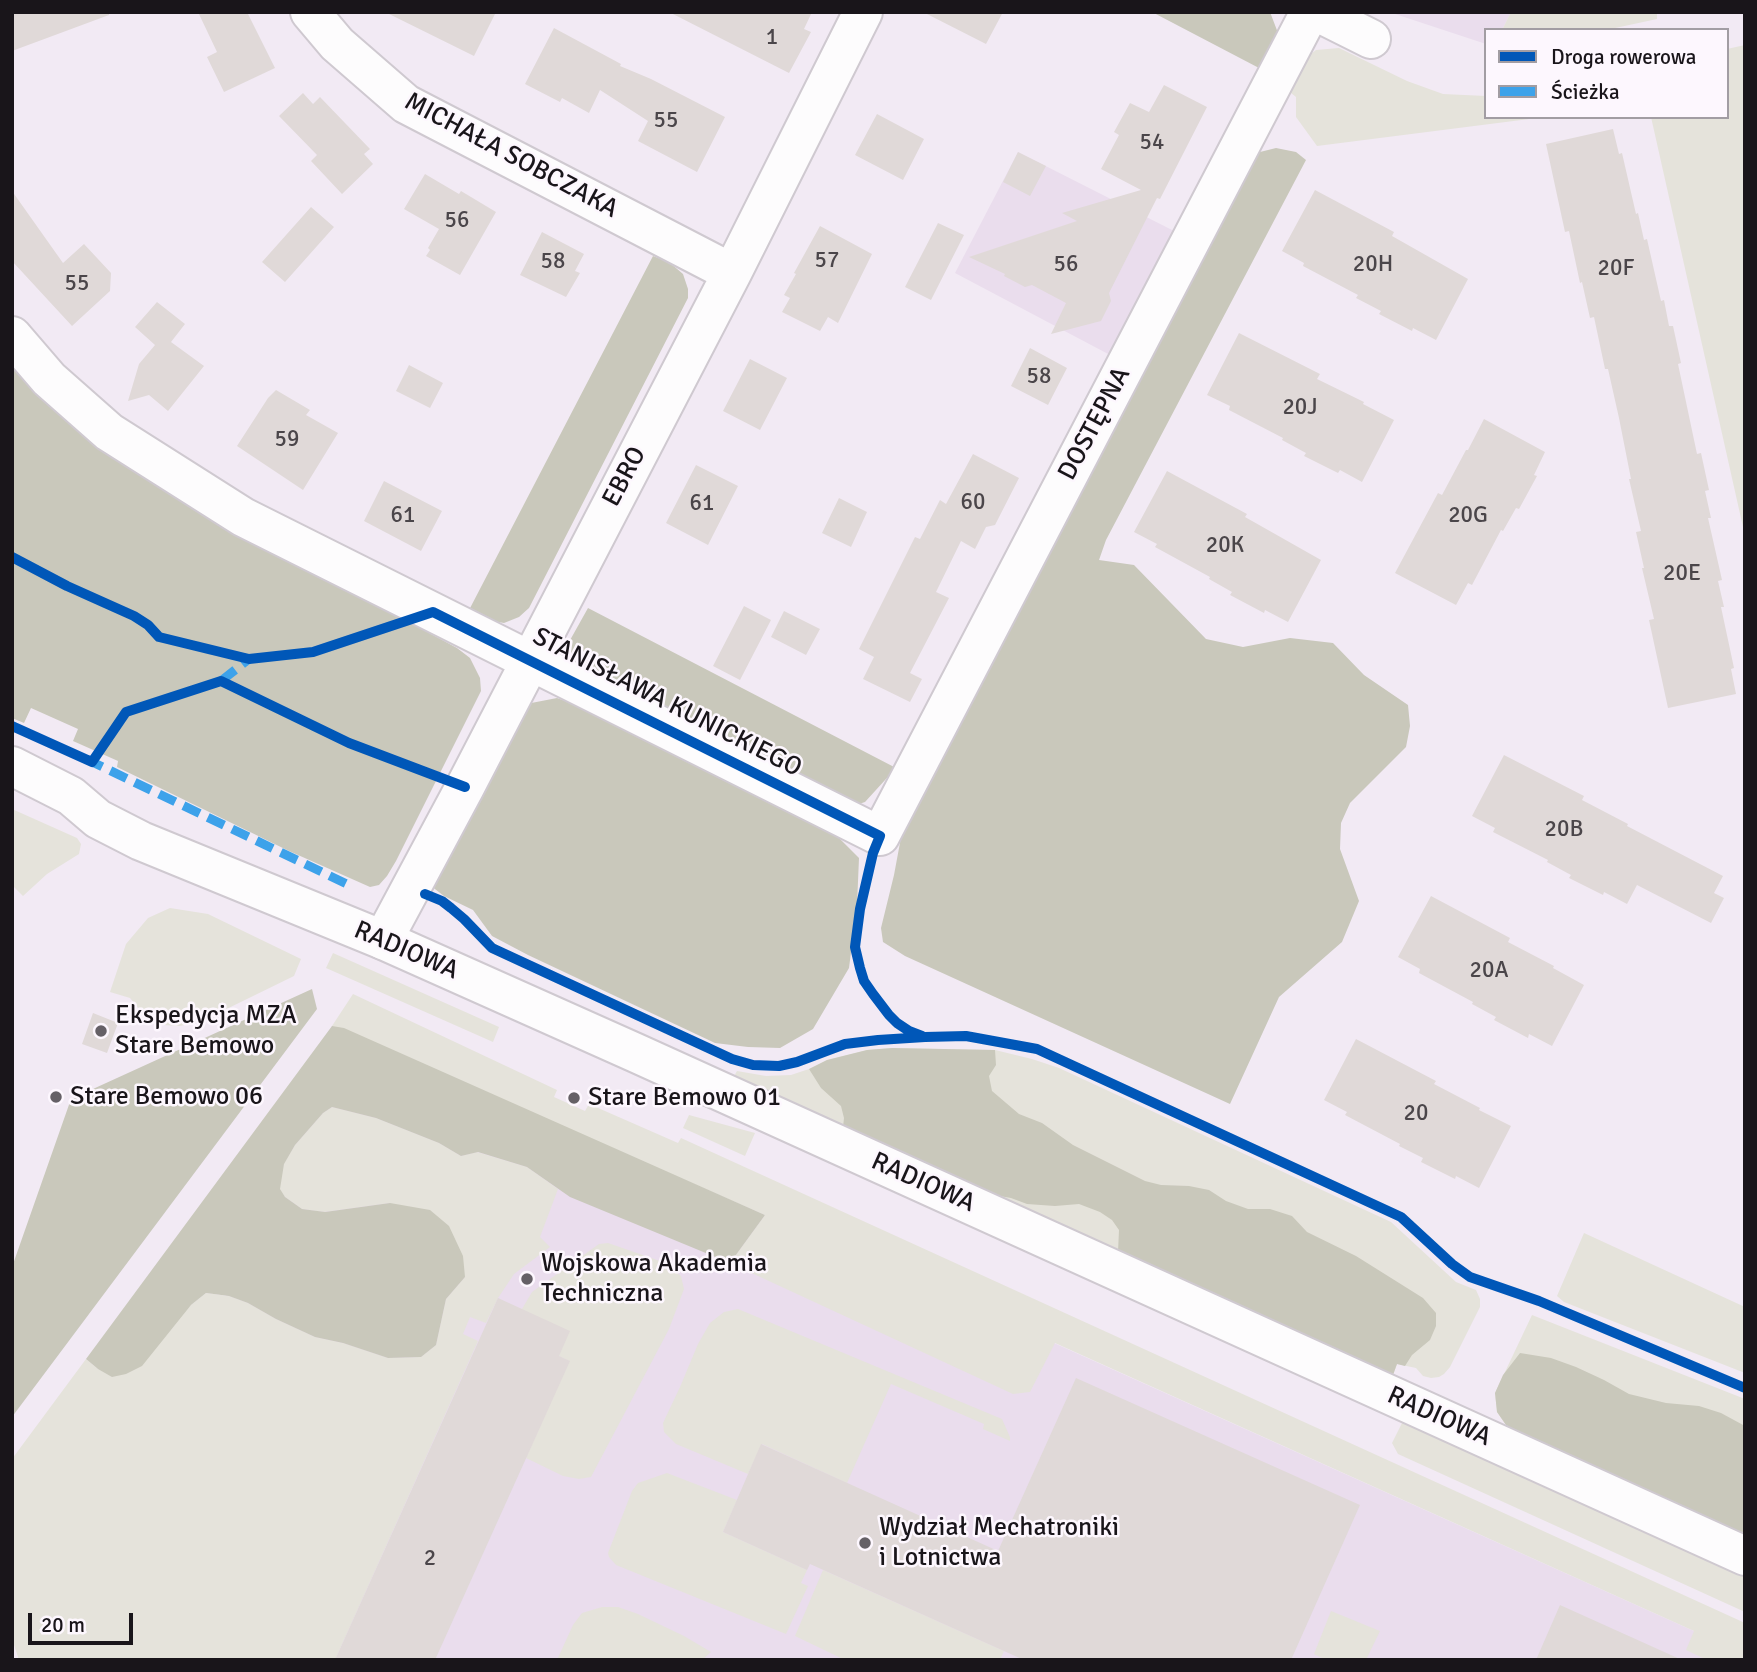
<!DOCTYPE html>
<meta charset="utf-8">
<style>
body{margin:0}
#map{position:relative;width:1757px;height:1672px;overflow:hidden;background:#f2eaf4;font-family:Signika,sans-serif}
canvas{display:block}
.frame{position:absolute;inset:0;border:14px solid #19151a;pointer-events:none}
.legend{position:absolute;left:1484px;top:28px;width:245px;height:91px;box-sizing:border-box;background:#fdf7fe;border:2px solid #a29da3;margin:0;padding:9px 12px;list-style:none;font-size:21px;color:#19151a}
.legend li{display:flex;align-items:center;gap:14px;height:35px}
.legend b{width:35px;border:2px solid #a29da3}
.scale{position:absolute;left:28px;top:1613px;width:105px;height:32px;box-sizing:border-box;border:4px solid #19151a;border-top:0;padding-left:9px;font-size:21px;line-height:24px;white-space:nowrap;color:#19151a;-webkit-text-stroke:5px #fdf7fe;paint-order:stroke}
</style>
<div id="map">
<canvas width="1757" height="1672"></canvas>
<div class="frame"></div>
<ul class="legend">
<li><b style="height:9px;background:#0057b8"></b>Droga rowerowa</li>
<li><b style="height:9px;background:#3da2ea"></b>Ścieżka</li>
</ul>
<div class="scale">20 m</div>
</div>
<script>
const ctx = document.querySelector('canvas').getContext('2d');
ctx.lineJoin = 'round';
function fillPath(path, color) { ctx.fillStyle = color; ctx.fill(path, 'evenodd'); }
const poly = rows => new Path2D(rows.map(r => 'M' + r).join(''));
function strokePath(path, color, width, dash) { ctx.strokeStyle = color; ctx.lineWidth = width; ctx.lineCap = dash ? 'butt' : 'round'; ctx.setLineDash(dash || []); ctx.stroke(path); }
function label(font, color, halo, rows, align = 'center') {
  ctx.font = font + ' Signika,sans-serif'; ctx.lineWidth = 5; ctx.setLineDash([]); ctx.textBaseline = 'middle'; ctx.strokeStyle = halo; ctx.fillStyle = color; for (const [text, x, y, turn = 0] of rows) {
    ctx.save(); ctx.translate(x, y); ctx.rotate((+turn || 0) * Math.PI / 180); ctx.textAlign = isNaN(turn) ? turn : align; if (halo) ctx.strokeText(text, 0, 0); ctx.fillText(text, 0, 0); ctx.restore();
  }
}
fillPath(poly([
 [1389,12,1511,12,1502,30,1486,30,1486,44],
 [1018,152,1174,231,1110,355,955,273],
 [332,1026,1054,1343,1745,1654,1745,1660,83,1660]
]), '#eadded');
fillPath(poly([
 [1511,12,1657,12,1657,19,1606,30,1502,30],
 [1745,45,1745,536,1651,117,1727,117,1727,49],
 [1339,48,1407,81,1443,94,1486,96,1486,117,1545,117,1317,146,1296,117,1296,97,1286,89,1299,63,1316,50],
 [12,809,77,838,81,844,79,854,47,874,23,896,12,885],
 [170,908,208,914,301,959,294,976,202,1021,180,1026,163,1025,153,1022,144,1015,130,998,110,992,126,944,148,918],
 [333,953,499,1027,493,1042,326,968],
 [353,994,557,1090,554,1097,585,1111,589,1104,678,1143,681,1138,1745,1623,1745,1660,1707,1660,1686,1650,1694,1631,1055,1343,1030,1392,1013,1394,730,1263,765,1215,332,1026],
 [892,1048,995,1050,1032,1059,1059,1068,1391,1222,1456,1282,1476,1290,1480,1299,1480,1307,1450,1367,1444,1374,1439,1377,1431,1378,1423,1376,1416,1368,1397,1364,1393,1375,733,1078,737,1071,766,1076,791,1075,809,1069,827,1060,867,1050],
 [332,1107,376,1118,439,1143,461,1156,477,1152,527,1167,558,1189,540,1237,550,1247,514,1274,498,1298,486,1323,470,1317,463,1334,478,1341,335,1660,19,1660,12,1639,12,1459,86,1359,98,1369,191,1305,206,1293,229,1296,248,1303,276,1319,315,1337,343,1343,388,1358,421,1357,436,1345,446,1299,465,1277,390,1203,324,1212,302,1209,285,1197,279,1189,284,1163,295,1145,323,1113],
 [689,1115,755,1133,745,1156,683,1128],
 [1584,1233,1745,1307,1745,1373,1564,1302,1557,1296],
 [608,1243,660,1261,681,1276,684,1289,669,1329,591,1477,579,1479,563,1476,526,1458,569,1361,559,1356,522,1309,532,1292,599,1244],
 [738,1309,1002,1419,1010,1437,1010,1441,983,1429,984,1424,891,1384,847,1483,762,1444,748,1474,676,1444,664,1432,663,1423,680,1387,698,1344,710,1323,724,1312],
 [1532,1315,1745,1399,1745,1535,1506,1425,1497,1412,1495,1393],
 [1403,1421,1745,1575,1745,1612,1398,1454,1392,1443],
 [667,1473,737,1500,723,1532,807,1570,801,1583,808,1586,786,1634,616,1565,609,1557,608,1553,632,1491,638,1483],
 [823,1570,1004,1651,1000,1660,845,1660,795,1636],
 [602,1607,618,1607,638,1614,684,1636,711,1652,702,1660,557,1660,573,1625,582,1613],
 [1331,1611,1380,1631,1366,1660,1326,1660,1314,1654]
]), '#e5e3db');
fillPath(poly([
 [1152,12,1270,12,1278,33,1259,68],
 [1276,148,1296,152,1306,160,1106,540,1099,560,1134,565,1206,639,1243,647,1290,638,1333,643,1364,675,1408,705,1410,726,1406,747,1350,803,1341,823,1340,849,1359,901,1342,942,1279,997,1230,1104,905,956,883,942,881,928,894,875,902,832,1252,154],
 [653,256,669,262,683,274,688,289,688,298,529,608,519,617,504,623,487,620,468,612],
 [12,364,75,429,136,472,187,502,457,648,470,658,480,678,481,691,396,861,387,876,379,885,370,887,289,851,117,767,118,761,73,741,78,729,31,708,24,723,12,718],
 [588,608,896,768,865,802,847,808,574,668,569,642],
 [557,698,602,714,829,828,859,858,857,905,849,968,813,1029,780,1048,748,1047,715,1043,528,955,492,936,473,910,444,896,431,886,521,705],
 [312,989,317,1009,12,1417,12,1267,71,1099],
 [332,1026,344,1028,765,1215,730,1263,570,1197,527,1167,478,1152,461,1156,439,1143,376,1118,332,1107,323,1113,295,1145,284,1164,280,1189,285,1197,302,1209,325,1212,390,1203,430,1210,449,1226,463,1256,465,1277,446,1299,436,1345,421,1357,388,1358,343,1343,315,1337,276,1319,248,1303,229,1296,206,1293,191,1305,142,1366,126,1374,112,1377,98,1369,86,1359],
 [892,1048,995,1050,996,1065,989,1076,992,1091,1019,1114,1042,1123,1073,1145,1145,1181,1161,1185,1189,1186,1209,1190,1226,1201,1248,1209,1270,1209,1292,1216,1307,1232,1356,1256,1423,1298,1436,1313,1436,1326,1430,1340,1412,1355,1405,1366,1397,1364,1393,1375,1118,1252,1119,1230,1112,1220,1100,1212,1079,1204,1055,1206,1027,1204,1011,1198,994,1195,843,1127,844,1118,841,1106,821,1088,809,1069,827,1060,867,1050],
 [1520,1353,1551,1358,1576,1367,1604,1380,1629,1394,1666,1403,1699,1406,1721,1413,1745,1426,1745,1535,1527,1438,1506,1425,1497,1412,1495,1393,1503,1375]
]), '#c9c8bb');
fillPath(poly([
 [12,12,109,12,109,15,12,51],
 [198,12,247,12,275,68,224,92,207,57,217,52],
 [385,12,496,12,474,56],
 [669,12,812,12,804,29,811,32,789,73],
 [923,12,1003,12,986,44],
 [554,28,621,64,620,66,651,79,725,117,697,172,638,141,648,121,600,90,589,113,562,98,560,102,525,84],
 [1164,85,1207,107,1160,199,1157,198,1109,293,1111,301,1101,321,1051,334,1066,303,1032,285,1025,287,1004,276,1005,274,969,257,1077,221,1062,213,1141,190,1101,169,1119,135,1114,132,1130,103,1149,112],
 [303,93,313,104,320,97,370,149,364,154,373,164,342,194,311,161,317,155,279,116],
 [877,114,924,139,903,180,855,155],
 [1613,129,1619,154,1622,153,1636,214,1638,213,1644,240,1647,239,1661,301,1664,300,1669,326,1673,326,1681,363,1678,364,1697,454,1701,453,1709,490,1705,491,1711,518,1708,518,1722,580,1718,581,1724,607,1721,607,1734,668,1731,669,1736,694,1668,708,1649,620,1654,619,1642,568,1644,568,1636,532,1641,531,1629,479,1631,479,1619,418,1608,369,1605,369,1594,317,1590,318,1582,282,1580,283,1569,231,1565,232,1546,144],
 [1018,152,1046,166,1030,196,1003,182],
 [425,174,459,194,461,191,496,212,460,275,426,256,430,250,428,248,439,229,404,209],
 [1315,190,1394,232,1392,236,1468,279,1436,340,1413,328,1412,331,1379,314,1381,311,1356,298,1358,295,1303,266,1304,263,1282,251],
 [12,191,63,263,84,244,111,273,110,291,72,326,12,261],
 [311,207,334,227,285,282,262,262],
 [938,223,964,235,931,300,905,287],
 [820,226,872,254,838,323,828,317,820,331,782,312,790,298,784,295,796,274,794,273],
 [542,232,584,254,575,271,580,273,566,297,520,275],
 [157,302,185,324,171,342,204,366,168,411,149,395,128,401,139,364,155,345,135,327],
 [1239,333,1320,374,1317,379,1364,402,1363,404,1394,420,1362,482,1340,470,1338,473,1304,456,1306,453,1282,440,1283,438,1229,410,1230,406,1207,395],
 [1030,348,1067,368,1048,405,1011,386],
 [750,359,787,378,760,430,723,411],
 [409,365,443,383,430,408,396,391],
 [276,390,310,410,306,415,338,433,303,490,237,446,268,398],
 [1484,419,1545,452,1534,475,1537,476,1519,509,1516,508,1503,531,1501,530,1472,585,1468,583,1456,605,1395,573,1438,493,1442,495,1466,450,1468,450],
 [973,454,1019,478,995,525,986,527,975,549,961,541,936,592,949,598,910,673,922,679,910,702,863,679,874,657,859,649,915,537,920,539,940,500,946,504],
 [696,465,738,486,708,545,666,523],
 [1167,471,1247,514,1245,517,1321,560,1288,622,1265,610,1264,613,1230,595,1232,592,1209,579,1210,577,1155,547,1157,544,1134,532],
 [384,481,442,511,421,551,364,521],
 [839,498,867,512,851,547,822,533],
 [744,606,771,620,740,680,713,666],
 [784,611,820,629,806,655,771,637],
 [1504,755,1584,796,1582,800,1628,824,1627,826,1723,876,1714,893,1724,898,1711,923,1637,885,1627,904,1604,892,1603,895,1569,878,1571,875,1547,862,1548,860,1493,832,1495,828,1472,816],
 [1431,896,1510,938,1508,942,1554,966,1553,968,1584,985,1552,1046,1529,1034,1528,1038,1494,1020,1496,1017,1472,1004,1473,1002,1419,973,1420,969,1398,957],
 [93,1013,118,1023,107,1053,82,1044],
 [1356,1039,1436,1081,1434,1084,1480,1108,1479,1110,1511,1126,1479,1188,1456,1176,1455,1179,1421,1162,1423,1158,1399,1146,1400,1144,1345,1115,1347,1112,1324,1100],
 [498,1298,570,1331,559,1356,570,1361,435,1660,335,1660],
 [1076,1378,1360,1505,1291,1660,1024,1660,810,1564,807,1570,723,1532,761,1444,998,1551],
 [1560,1605,1682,1660,1536,1660]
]), '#e0d9d8');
const minor = poly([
 [310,12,337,44,406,104,732,273],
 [1317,12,1371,39],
 [12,336,49,379,109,432,243,517,880,836,1310,12],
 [383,940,465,787,732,273,863,12]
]);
const secondary = poly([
 [12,766,71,796,98,819,141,841,383,940,636,1053,1745,1556]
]);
strokePath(minor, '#cfc9d0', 42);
strokePath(secondary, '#cfc9d0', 42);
strokePath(minor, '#fdfcfd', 38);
strokePath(secondary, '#fdfcfd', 38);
strokePath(poly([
 [221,681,249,659],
 [86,759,351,886]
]), '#3da2ea', 9, [18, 9]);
strokePath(poly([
 [12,557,67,586,134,616,148,625,159,637,249,659,313,652,433,612,880,836,873,853,860,909,855,947,860,968,864,981,873,994,889,1015,897,1023,909,1031,922,1036],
 [12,726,92,762,126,712,221,681,349,743,465,787],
 [425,894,442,901,451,908,464,919,492,948,732,1059,753,1065,779,1066,797,1062,845,1044,878,1040,925,1037,966,1036,1037,1049,1401,1217,1452,1264,1470,1277,1539,1301,1745,1388]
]), '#0057b8', 10);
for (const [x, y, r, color] of [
 [101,1031,7,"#656066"],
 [56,1097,7,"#656066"],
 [574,1098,7,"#656066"],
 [527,1279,7,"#656066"],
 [865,1543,7,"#656066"]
]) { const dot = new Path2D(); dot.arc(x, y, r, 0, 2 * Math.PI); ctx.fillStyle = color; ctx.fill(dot); strokePath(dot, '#fdf7fe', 2.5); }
label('23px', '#4b464a', null, [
 ["1",772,38],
 ["55",666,121],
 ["54",1152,143],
 ["56",457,221],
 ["57",827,261],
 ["58",553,262],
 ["56",1066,265],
 ["20H",1373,265],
 ["20F",1616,269],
 ["55",77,284],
 ["58",1039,377],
 ["20J",1300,408],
 ["59",287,440],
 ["60",973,503],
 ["61",702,504],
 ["61",403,516],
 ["20G",1468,516],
 ["20K",1225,546],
 ["20E",1682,574],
 ["20B",1564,830],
 ["20A",1489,971],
 ["20",1416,1114],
 ["2",430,1559]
]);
label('26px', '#19151a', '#fdf7fe', [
 ["MICHAŁA SOBCZAKA",511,156,28],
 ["DOSTĘPNA",1095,424,-62],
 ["EBRO",625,477,-62],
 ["STANISŁAWA KUNICKIEGO",667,703,27],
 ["RADIOWA",406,951,23],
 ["RADIOWA",923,1183,24],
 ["RADIOWA",1439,1417,24]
]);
label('26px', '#19151a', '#fdf7fe', [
 ["Ekspedycja MZA",115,1016],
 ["Stare Bemowo",115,1046],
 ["Stare Bemowo 06",70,1097],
 ["Stare Bemowo 01",588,1098],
 ["Wojskowa Akademia",541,1264],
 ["Techniczna",541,1294],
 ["Wydział Mechatroniki",879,1528],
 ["i Lotnictwa",879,1558]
], 'left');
</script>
